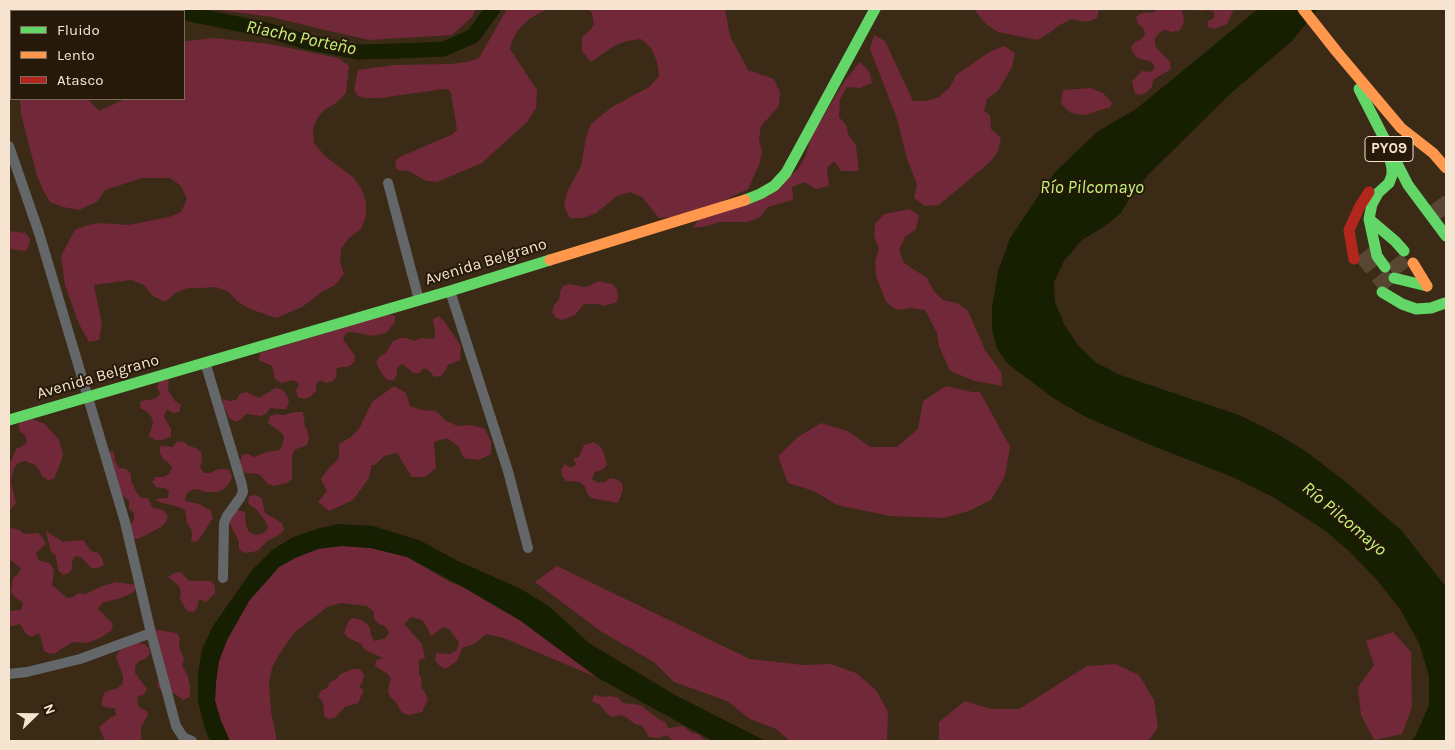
<!DOCTYPE html>
<meta charset="utf-8">
<style>
body{margin:0}
#map{position:relative;width:1455px;height:750px;overflow:hidden;background:#3b2b16;font-family:Karla,sans-serif}
canvas{display:block}
.frame{position:absolute;inset:0;border:10px solid #f7e4d0;pointer-events:none}
.legend{position:absolute;left:10px;top:10px;width:175px;height:90px;box-sizing:border-box;background:#26190a;border:1px solid #7a6a59;margin:0;padding:6px 9px;list-style:none;font-size:15px;color:#f7e4d0}
.legend li{display:flex;align-items:center;gap:10px;height:25px}
.legend b{width:25px;border:1px solid #7a6a59}
.north{position:absolute;left:10px;top:690px;width:50px;height:50px;-webkit-text-stroke:4px #26190a;paint-order:stroke;rotate:68deg;font-size:14px;font-weight:700;line-height:20px;text-align:center;color:#f7e4d0}
.north::after{content:'';display:block;margin:auto;width:18px;height:22px;background:#f7e4d0;clip-path:polygon(50% 0,100% 100%,50% 72%,0 100%)}
</style>
<div id="map">
<canvas width="1455" height="750"></canvas>
<div class="frame"></div>
<ul class="legend">
<li><b style="height:6px;background:#63d668"></b>Fluido</li>
<li><b style="height:6px;background:#ff974d"></b>Lento</li>
<li><b style="height:6px;background:#b3261e"></b>Atasco</li>
</ul>
<div class="north">N</div>
</div>
<script>
const ctx = document.querySelector('canvas').getContext('2d');
ctx.lineJoin = 'round';
function fillPath(path, color) { ctx.fillStyle = color; ctx.fill(path, 'evenodd'); }
const poly = rows => new Path2D(rows.map(r => 'M' + r).join(''));
function strokePath(path, color, width, dash) { ctx.strokeStyle = color; ctx.lineWidth = width; ctx.lineCap = dash ? 'butt' : 'round'; ctx.setLineDash(dash || []); ctx.stroke(path); }
function label(font, color, halo, rows, align = 'center') {
  ctx.font = font + ' Karla,sans-serif'; ctx.lineWidth = 4; ctx.setLineDash([]); ctx.textBaseline = 'middle'; ctx.strokeStyle = halo; ctx.fillStyle = color; for (const [text, x, y, turn = 0] of rows) {
    ctx.save(); ctx.translate(x, y); ctx.rotate((+turn || 0) * Math.PI / 180); ctx.textAlign = isNaN(turn) ? turn : align; if (halo) ctx.strokeText(text, 0, 0); ctx.fillText(text, 0, 0); ctx.restore();
  }
}
fillPath(poly([
 [212,9,476,9,472,17,452,35,369,40,325,30,272,17],
 [507,9,547,9,529,19,519,29,512,41,510,49,537,90,536,108,527,122,482,163,437,182,426,181,409,171,398,170,395,166,396,160,402,156,453,134,457,130,451,93,449,90,444,89,380,98,365,98,358,96,354,90,358,70,394,65,450,64,468,62,479,58],
 [587,9,725,9,730,36,748,70,774,79,780,92,779,106,761,126,759,139,762,152,759,165,748,189,712,206,673,217,659,218,642,197,630,192,617,196,596,213,584,218,570,218,564,206,567,192,581,166,586,138,591,124,612,107,649,87,659,76,657,62,651,48,641,39,627,41,614,46,591,62,582,51,582,37,588,32,594,25,592,13],
 [975,9,1099,9,1097,18,1086,22,1071,19,1060,25,1049,33,1038,40,998,32,986,24,977,13],
 [1156,9,1181,9,1184,18,1183,25,1179,31,1172,32,1165,30,1159,33,1155,38,1155,46,1170,62,1171,69,1153,80,1152,87,1147,92,1141,95,1135,94,1132,81,1142,71,1151,72,1155,68,1152,62,1138,58,1133,53,1131,47,1135,42,1142,39,1145,34,1143,28,1138,24,1136,17,1141,13,1155,12],
 [1195,9,1234,9,1227,24,1214,29,1208,27,1208,21,1214,18,1214,12,1208,10,1202,11,1195,10],
 [874,35,885,41,913,101,927,101,939,97,950,87,956,75,991,51,1004,46,1015,53,1012,67,998,91,987,99,984,111,990,115,991,129,1001,138,998,151,991,161,939,205,925,206,914,198,917,184,907,159,897,119,870,49],
 [215,38,270,44,338,58,349,66,346,93,336,103,324,110,317,119,313,128,314,143,326,157,353,177,361,188,366,202,366,216,361,229,349,238,341,249,340,262,344,274,335,285,323,291,302,307,276,318,250,309,238,302,229,292,216,287,201,288,188,288,175,293,165,302,153,296,144,285,131,280,94,285,102,324,99,340,89,342,79,324,65,285,61,256,75,230,88,225,101,223,128,225,169,217,181,212,187,199,181,186,170,178,142,178,105,190,98,201,79,210,63,207,50,202,43,190,37,176,21,114,20,99,88,99,99,111,123,100,123,99,184,99,184,41,187,41],
 [860,62,869,71,872,83,860,88,847,87,840,99,839,117,846,125,848,134,856,145,859,171,841,171,834,161,827,168,829,186,816,189,804,182,792,187,793,200,768,207,759,218,747,222,719,222,707,226,693,228,701,216,787,179,798,169,805,157,813,131,822,119,843,83],
 [1090,88,1103,93,1112,103,1110,107,1085,115,1071,113,1061,104,1063,90],
 [910,209,919,216,916,229,905,237,899,250,904,263,927,278,933,290,943,300,957,303,968,311,985,350,1001,372,1002,386,975,381,950,371,939,346,937,333,925,310,911,308,897,310,886,302,876,276,875,262,879,249,874,236,875,224,884,214],
 [9,231,26,233,30,239,29,245,26,251,9,249],
 [598,281,612,284,617,289,618,296,617,302,604,306,598,304,584,304,575,315,562,320,556,318,552,312,554,305,559,300,560,292,563,286,569,284,576,285,582,287,589,286],
 [388,314,395,316,395,322,386,333,373,336,353,332,346,333,343,339,355,356,354,362,348,367,341,367,336,369,337,376,333,381,326,383,320,380,316,385,316,391,311,396,305,399,298,397,296,390,299,384,294,380,281,383,275,379,272,366,259,360,260,353],
 [439,316,444,321,461,346,460,360,448,365,445,371,441,376,434,377,430,371,424,368,420,373,413,373,402,364,397,368,397,374,394,380,387,380,382,374,376,362,380,356,386,353,393,341,400,338,407,338,414,341,421,338,434,339,435,332,433,319],
 [169,377,168,390,175,401,181,405,179,412,173,413,167,409,164,417,171,429,171,437,162,440,155,440,149,436,153,423,151,416,146,411,140,408,141,401,155,399,160,394,157,387,160,381],
 [394,386,406,393,410,406,422,410,436,411,446,421,458,426,471,425,485,429,491,442,491,454,479,460,464,458,458,446,447,438,434,442,436,468,425,477,412,477,397,453,384,456,375,465,372,465,369,478,353,500,329,511,318,502,327,491,321,479,329,468,339,458,339,444,351,437,360,427,372,402],
 [946,386,972,392,980,392,1010,447,1005,476,991,500,969,511,943,518,890,516,837,505,814,491,788,483,778,456,798,437,821,423,848,431,870,447,897,447,918,429,923,401],
 [276,388,283,390,287,396,289,402,286,409,279,409,270,408,266,414,260,416,246,414,242,419,235,422,229,418,223,405,223,399,229,401,236,400,240,394,246,392,259,398],
 [296,412,303,412,305,426,308,432,309,439,307,445,294,450,292,457,292,479,287,483,274,486,268,484,259,474,245,473,241,468,240,462,242,455,248,454,254,457,267,452,280,450,283,443,284,436,279,431,268,423,270,416,276,414,283,415],
 [32,419,45,424,59,440,63,453,62,459,54,479,48,480,42,476,39,470,35,465,25,461,18,463,14,468,11,482,16,503,11,509,9,508,9,464,11,461,16,449,22,446,27,442,25,435,20,432,18,421],
 [177,441,184,442,189,446,196,448,201,452,202,460,200,467,204,473,210,473,216,470,223,469,229,470,232,477,229,484,224,489,218,492,205,492,198,489,192,490,186,494,185,501,199,504,211,511,213,518,198,541,191,542,192,535,191,529,187,523,185,510,179,507,159,502,155,499,168,498,169,491,164,488,156,487,152,482,156,477,163,477,169,474,172,468,168,462,163,459,160,453,160,446,173,447],
 [593,442,599,445,603,451,607,465,602,470,595,472,592,479,598,483,605,482,610,478,616,479,622,483,623,490,618,503,591,498,587,493,585,487,580,482,566,481,562,476,561,470,565,464,571,468,576,464,573,459,579,457,584,445],
 [113,450,116,463,119,468,126,469,131,474,131,481,137,493,141,498,148,498,152,507,164,511,168,516,166,522,161,527,138,539,131,538,129,525,134,521,134,513,129,509,129,501,119,492,117,485,118,479,112,474,107,454],
 [256,495,262,499,265,513,282,523,284,530,279,535,267,541,258,551,244,553,239,549,239,542,230,524,229,517,232,511,238,510,245,512,246,526,249,532,255,535,264,533,268,528,266,522,258,511,248,503,249,496],
 [12,528,19,530,24,534,38,533,43,538,46,544,36,553,39,560,51,564,54,571,52,585,67,598,74,597,78,593,85,594,103,586,116,582,136,585,134,592,121,598,102,603,98,609,113,624,111,631,100,638,87,643,73,642,61,649,56,653,50,654,44,651,41,638,38,633,32,637,26,634,20,624,9,627,9,611,21,610,23,603,16,598,11,593,13,578,18,574,21,568,9,559,9,529],
 [46,531,63,542,83,540,91,551,98,553,102,558,104,565,98,568,91,568,82,558,75,556,72,562,72,569,69,573,63,575,58,570,56,556,51,552],
 [341,546,371,548,407,557,450,582,463,587,521,621,598,678,504,638,486,634,474,644,462,648,457,661,445,669,439,665,435,660,436,653,450,654,457,650,459,642,449,629,443,627,431,636,427,627,422,620,411,617,404,624,422,644,425,658,419,660,419,674,422,680,421,687,425,693,428,699,422,712,409,715,402,713,396,702,391,698,388,692,389,685,391,679,388,674,375,666,376,660,383,658,365,650,361,644,349,638,344,633,349,620,354,618,361,620,367,624,370,628,371,635,374,641,386,638,389,632,385,626,379,624,374,619,374,612,367,606,341,603,327,607,294,633,278,656,272,668,269,682,271,712,277,741,230,741,221,721,215,700,216,682,219,661,227,640,249,601,279,567,295,558,318,549],
 [557,566,750,659,803,665,831,664,856,673,876,690,888,712,887,739,885,741,790,741,776,729,750,719,727,701,674,682,654,662,602,632,535,582],
 [181,572,189,581,211,581,215,586,215,593,206,602,199,599,198,606,194,612,187,611,180,599,181,592,179,586,168,577,174,573],
 [157,630,177,633,180,639,179,646,184,659,182,665,188,677,190,687,190,697,183,700,174,693,160,690,157,684,163,674,157,654,161,649,152,639,151,633],
 [1393,632,1411,652,1412,707,1402,734,1374,740,1361,715,1358,687,1374,665,1366,641],
 [137,643,144,644,149,648,150,654,145,659,139,661,135,666,135,673,147,689,144,695,138,696,137,702,140,708,147,711,148,715,141,727,141,741,105,741,99,727,110,718,116,715,115,708,108,708,102,706,102,699,105,692,118,688,123,683,123,676,116,657,119,651,131,644],
 [1115,664,1139,675,1154,700,1158,728,1148,741,939,741,939,722,965,701,991,709,1019,709,1087,666],
 [353,669,360,669,364,675,363,681,359,687,364,690,358,703,345,707,335,718,329,719,324,716,323,702,318,697,321,691,327,688,330,682,336,679,341,674],
 [594,695,604,697,611,696,618,698,623,703,640,705,659,719,665,722,668,728,683,726,692,733,698,734,706,741,673,741,667,735,659,738,649,737,642,726,635,724,626,717,619,715,613,717,607,714,600,705,592,701]
]), '#712838');
fillPath(poly([
 [1258,9,1318,9,1292,41,1230,94,1149,174,1130,198,1121,213,1105,226,1082,240,1064,261,1054,282,1055,302,1064,324,1077,344,1095,362,1120,375,1239,415,1272,431,1304,450,1346,482,1402,531,1446,587,1446,741,1411,741,1416,735,1429,705,1429,676,1419,643,1400,609,1377,580,1349,551,1323,529,1273,497,1230,476,1153,446,1086,417,1056,400,1008,364,997,349,992,329,992,308,998,271,1010,238,1054,173,1097,132,1136,109],
 [340,524,373,526,419,540,458,561,521,589,550,607,589,643,675,695,766,741,713,741,598,678,521,621,463,587,407,557,371,548,341,546,318,549,295,558,279,567,249,601,227,640,219,661,216,682,215,701,221,721,230,741,210,741,205,729,198,702,198,674,202,649,213,626,252,570,272,550,293,537,320,528]
]), '#171f03');
strokePath(poly([
 [184,13,263,29,307,42,357,52,399,51,444,49,473,36,493,9]
]), '#171f03', 15);
strokePath(poly([
 [1436,201,1446,215],
 [1362,253,1389,287],
 [1394,259,1403,271]
]), '#574732', 19, [19, 9]);
strokePath(poly([
 [9,146,39,233,125,522,151,633,176,726,183,737,192,741],
 [388,183,419,300],
 [450,291,508,471,528,548],
 [205,362,242,485,243,492,240,498,227,516,224,523,223,578],
 [9,674,27,672,80,659,151,633]
]), '#646769', 10);
strokePath(poly([
 [1359,89,1408,185,1446,236],
 [745,200,760,194,774,186,786,173,875,9],
 [1369,219,1395,241,1404,251],
 [1385,267,1377,256,1369,219,1372,204,1378,193,1389,183,1392,175,1392,168,1389,155],
 [1394,278,1427,286],
 [1382,292,1402,304,1416,309,1431,308,1445,303],
 [9,420,450,291,550,260]
]), '#63d668', 11);
strokePath(poly([
 [1303,9,1337,52,1401,128,1433,153,1446,168],
 [550,260,745,200],
 [1413,263,1427,286]
]), '#ff974d', 11);
strokePath(poly([
 [1354,259,1349,230,1360,206,1369,192]
]), '#b3261e', 11);
for (const [x, y, w] of [
 [1389,149,48]
]) { const box = new Path2D(); box.roundRect(x - w / 2, y - 12.5, w, 25, 4); ctx.fillStyle = '#26190a'; ctx.fill(box); strokePath(box, '#f7e4d0', 1); }
label('bold 15px', '#f7e4d0', null, [
 ["PY09",1389,149]
]);
label('16px', '#f7e4d0', '#26190a', [
 ["Avenida Belgrano",486,262,-17],
 ["Avenida Belgrano",98,377,-16]
]);
label('italic 18px', '#c2f677', '#26190a', [
 ["Riacho Porteño",301,38,12],
 ["Río Pilcomayo",1092,188],
 ["Río Pilcomayo",1344,519,40]
]);
</script>
